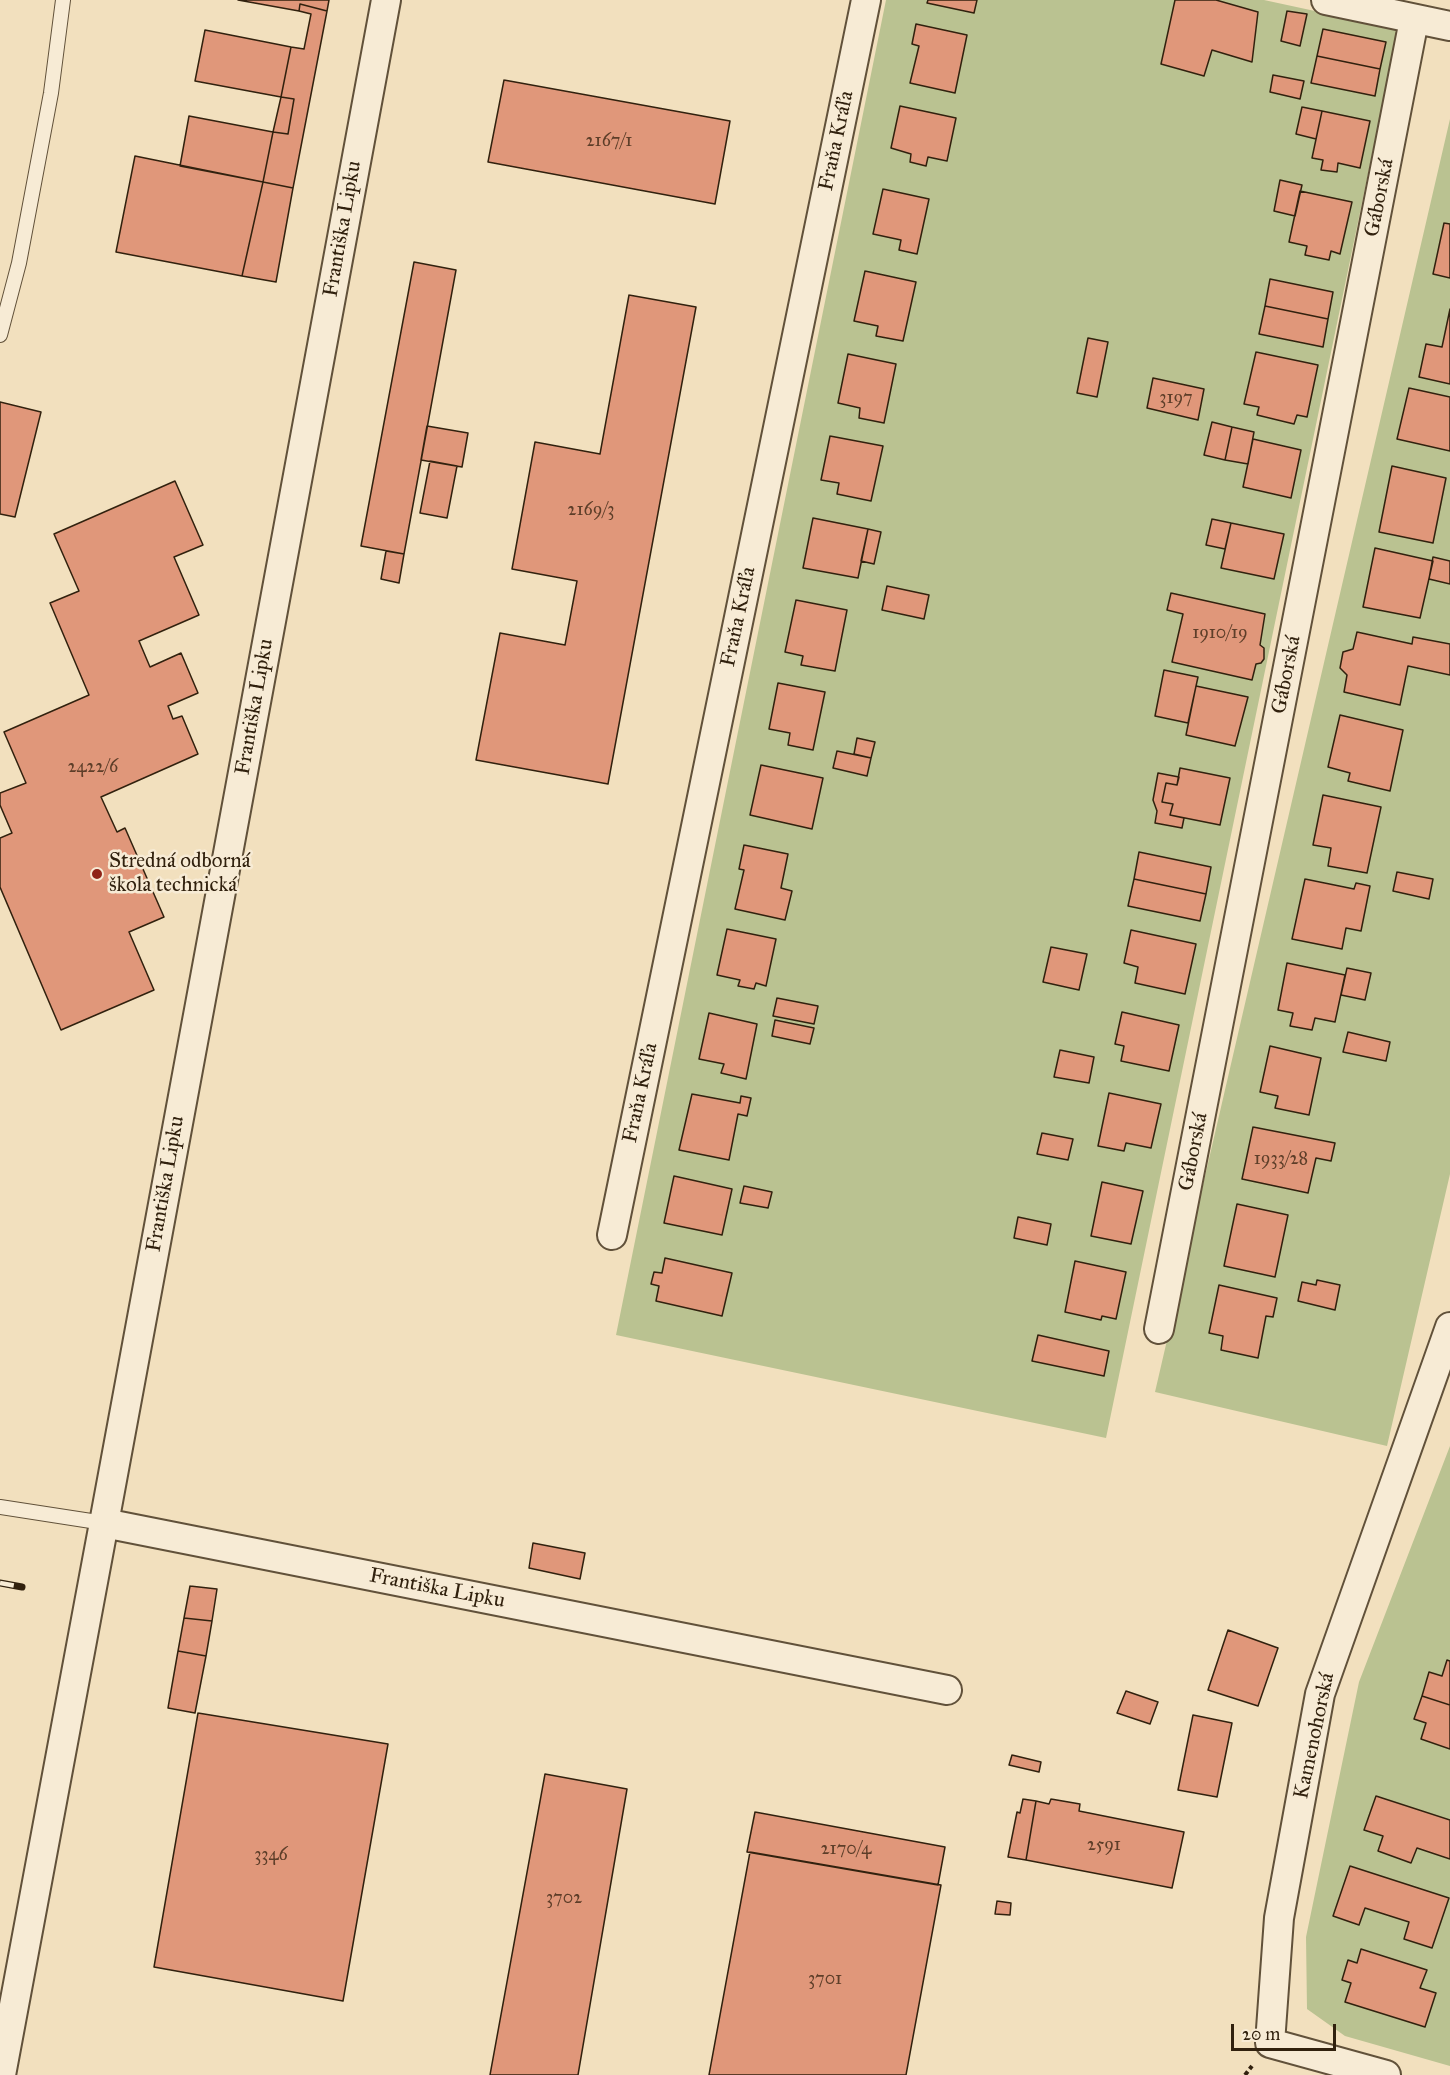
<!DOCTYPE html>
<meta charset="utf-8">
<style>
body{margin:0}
#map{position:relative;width:1450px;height:2075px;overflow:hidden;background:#f2e0be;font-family:"IM FELL Great Primer",serif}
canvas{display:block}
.scale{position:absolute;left:1231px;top:2024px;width:105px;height:27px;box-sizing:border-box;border:3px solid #31210e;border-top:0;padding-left:8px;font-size:18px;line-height:21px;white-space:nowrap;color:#31210e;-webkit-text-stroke:4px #f7ebd5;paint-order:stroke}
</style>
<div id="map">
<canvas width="1450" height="2075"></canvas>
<div class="scale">20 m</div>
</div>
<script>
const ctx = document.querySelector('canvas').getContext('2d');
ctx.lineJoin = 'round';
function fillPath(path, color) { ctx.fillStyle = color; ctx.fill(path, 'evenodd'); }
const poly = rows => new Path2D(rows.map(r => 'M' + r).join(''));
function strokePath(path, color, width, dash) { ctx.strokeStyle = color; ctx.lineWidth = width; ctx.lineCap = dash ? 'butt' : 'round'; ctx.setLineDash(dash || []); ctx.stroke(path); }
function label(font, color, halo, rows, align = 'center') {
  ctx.font = font + ' "IM FELL Great Primer",serif'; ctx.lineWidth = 5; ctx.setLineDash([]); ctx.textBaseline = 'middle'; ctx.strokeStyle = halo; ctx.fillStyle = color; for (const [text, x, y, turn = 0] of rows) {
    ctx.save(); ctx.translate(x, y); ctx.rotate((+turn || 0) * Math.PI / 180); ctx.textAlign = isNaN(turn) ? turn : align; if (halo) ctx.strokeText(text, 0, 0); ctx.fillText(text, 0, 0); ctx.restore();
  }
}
fillPath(poly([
 [886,0,1264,0,1398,29,1106,1438,616,1335],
 [1450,119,1450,1174,1387,1446,1155,1392],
 [1450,1446,1450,2066,1345,2036,1307,2009,1306,1937,1359,1682]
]), '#bac291');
const building = poly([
 [238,0,329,0,327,11,300,4,299,11,238,0],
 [928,0,977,0,974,13,927,3,928,0],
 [1175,0,1216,0,1258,12,1252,62,1212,50,1204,76,1161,64,1175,0],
 [300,4,327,11,293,188,263,182,273,132,288,134,294,99,281,97,291,47,304,49,311,14,299,11,300,4],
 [1287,11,1307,14,1300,46,1281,41,1287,11],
 [916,24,967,35,955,93,910,83,919,46,912,44,916,24],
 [1323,29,1386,42,1380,69,1317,56,1323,29],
 [205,30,291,47,281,97,195,81,205,30],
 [1317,56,1380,69,1375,96,1311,83,1317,56],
 [1273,75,1304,81,1300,99,1270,92,1273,75],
 [504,80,730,121,715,204,488,162,504,80],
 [281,97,294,99,288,134,273,132,281,97],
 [900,106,956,118,947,161,928,157,926,166,910,162,911,154,891,148,900,106],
 [1302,107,1322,111,1316,139,1296,134,1302,107],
 [1322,111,1370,121,1360,168,1338,163,1337,172,1321,170,1323,160,1312,158,1322,111],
 [189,116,273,132,263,182,180,166,189,116],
 [135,156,263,182,242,276,116,252,135,156],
 [1280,180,1302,185,1295,216,1274,211,1280,180],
 [263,182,293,188,276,282,242,276,263,182],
 [883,189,929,199,917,254,899,250,901,240,873,234,883,189],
 [1300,191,1352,202,1340,254,1331,251,1329,260,1305,255,1307,246,1289,242,1300,191],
 [1444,223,1450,224,1450,278,1433,274,1444,223],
 [414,262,456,270,404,554,361,546,414,262],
 [865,271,916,282,903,341,876,336,878,326,854,321,865,271],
 [1270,279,1333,292,1328,319,1265,306,1270,279],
 [629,295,696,307,608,784,476,760,500,633,565,645,577,581,512,569,535,442,600,454,629,295],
 [1265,306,1328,319,1323,347,1259,334,1265,306],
 [1450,309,1450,384,1419,377,1426,344,1442,347,1450,309],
 [1088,338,1108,342,1097,397,1077,393,1088,338],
 [1256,352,1318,365,1307,417,1297,415,1294,424,1257,415,1259,407,1244,404,1256,352],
 [848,354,896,364,884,423,859,418,860,408,838,403,848,354],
 [1153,378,1204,389,1198,420,1147,408,1153,378],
 [1409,388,1450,397,1450,451,1397,439,1409,388],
 [0,402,41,412,15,517,0,514,0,402],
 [1212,422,1232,427,1225,460,1204,455,1212,422],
 [427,426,468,433,462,467,421,460,427,426],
 [1232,427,1254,432,1248,464,1225,460,1232,427],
 [830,436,883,446,871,501,837,494,839,483,821,480,830,436],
 [1253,439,1301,450,1291,498,1243,487,1253,439],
 [430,461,457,466,447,518,420,513,430,461],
 [1392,466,1446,478,1433,543,1379,532,1392,466],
 [175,481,203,545,174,557,199,615,139,641,150,667,181,653,198,693,168,706,173,719,182,716,198,754,101,797,117,832,125,828,164,917,129,932,154,990,61,1030,0,887,0,838,12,833,0,805,0,793,26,783,4,732,89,695,50,603,79,591,54,534,175,481],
 [813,518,868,529,858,578,803,568,813,518],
 [1212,519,1231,523,1225,549,1206,545,1212,519],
 [1231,523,1284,534,1274,579,1221,568,1231,523],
 [868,529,881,532,874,564,861,561,868,529],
 [1375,548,1433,561,1420,618,1363,607,1375,548],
 [386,551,404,554,399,583,381,579,386,551],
 [1433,557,1450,561,1450,584,1429,579,1433,557],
 [887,586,929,595,924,619,882,610,887,586],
 [1171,593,1265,614,1260,645,1264,648,1264,659,1261,663,1256,664,1252,680,1172,662,1183,614,1167,610,1171,593],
 [796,600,847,610,835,671,801,665,803,656,785,652,796,600],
 [1357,632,1412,644,1413,637,1450,644,1450,675,1408,666,1400,705,1344,692,1347,675,1340,668,1343,652,1353,649,1357,632],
 [1164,670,1198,677,1188,723,1155,716,1164,670],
 [778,683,825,692,813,750,788,745,790,733,769,729,778,683],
 [1196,686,1248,697,1235,746,1186,735,1196,686],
 [1340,715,1403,730,1390,791,1348,781,1350,773,1328,767,1340,715],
 [857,738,875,742,871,758,854,754,857,738],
 [837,751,871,758,867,776,833,768,837,751],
 [761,765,823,778,812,829,750,815,761,765],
 [1180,768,1230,778,1220,825,1170,815,1173,804,1162,802,1166,783,1177,785,1180,768],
 [1158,773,1179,777,1177,785,1166,783,1162,802,1173,804,1170,815,1184,818,1182,828,1155,823,1157,811,1153,800,1158,773],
 [1323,795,1381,807,1367,873,1328,866,1331,848,1313,845,1323,795],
 [744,845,788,854,781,888,792,891,785,920,735,909,744,870,739,869,744,845],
 [1139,852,1211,867,1206,894,1134,879,1139,852],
 [1397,872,1433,879,1429,899,1393,891,1397,872],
 [1134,879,1206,894,1200,921,1128,906,1134,879],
 [1305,879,1354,889,1356,883,1370,886,1361,931,1346,928,1342,949,1292,939,1305,879],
 [727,929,776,939,766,986,756,983,754,989,738,986,740,980,717,975,727,929],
 [1131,930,1196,944,1185,994,1135,983,1138,967,1124,963,1131,930],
 [1051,947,1087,954,1079,990,1043,982,1051,947],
 [1287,963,1345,975,1335,1022,1315,1018,1312,1030,1290,1026,1293,1013,1278,1010,1287,963],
 [1347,968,1371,973,1365,1000,1341,995,1347,968],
 [777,998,818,1006,814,1024,773,1016,777,998],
 [1122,1012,1179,1025,1169,1071,1121,1061,1124,1046,1115,1044,1122,1012],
 [709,1013,757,1024,746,1079,721,1073,724,1064,699,1059,709,1013],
 [775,1020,814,1028,810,1044,772,1036,775,1020],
 [1348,1032,1390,1042,1386,1061,1343,1052,1348,1032],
 [1270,1046,1321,1058,1309,1115,1275,1108,1278,1096,1260,1092,1270,1046],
 [1060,1050,1094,1057,1089,1083,1054,1077,1060,1050],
 [1109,1093,1161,1104,1151,1148,1126,1143,1124,1151,1098,1146,1109,1093],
 [692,1094,740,1103,741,1096,751,1098,747,1116,738,1114,729,1160,679,1150,692,1094],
 [1253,1127,1335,1143,1331,1161,1316,1158,1308,1193,1242,1179,1253,1127],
 [1042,1133,1073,1139,1068,1160,1037,1154,1042,1133],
 [674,1176,732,1189,722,1235,664,1223,674,1176],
 [1102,1182,1143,1191,1131,1244,1091,1236,1102,1182],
 [744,1186,772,1192,768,1208,740,1203,744,1186],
 [1237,1204,1288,1215,1275,1277,1224,1266,1237,1204],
 [1018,1217,1051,1224,1047,1245,1014,1238,1018,1217],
 [665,1258,732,1273,722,1316,656,1301,659,1286,651,1284,654,1272,662,1273,665,1258],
 [1075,1261,1126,1272,1116,1319,1102,1316,1101,1320,1065,1312,1075,1261],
 [1317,1280,1340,1285,1335,1310,1298,1301,1302,1282,1316,1285,1317,1280],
 [1219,1285,1277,1298,1273,1317,1266,1316,1258,1358,1221,1350,1223,1336,1209,1333,1219,1285],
 [1038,1335,1109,1351,1104,1376,1032,1361,1038,1335],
 [533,1543,585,1553,580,1579,529,1568,533,1543],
 [190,1586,217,1589,212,1621,184,1618,190,1586],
 [184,1618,212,1621,206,1656,178,1651,184,1618],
 [1228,1630,1278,1648,1258,1706,1208,1690,1228,1630],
 [178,1651,206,1656,195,1713,168,1708,178,1651],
 [1447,1660,1450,1661,1450,1705,1422,1696,1429,1672,1442,1676,1447,1660],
 [1126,1691,1158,1702,1150,1724,1117,1713,1126,1691],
 [1422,1696,1450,1705,1450,1749,1421,1739,1426,1723,1414,1719,1422,1696],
 [198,1713,388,1744,343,2001,154,1967,198,1713],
 [1193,1715,1232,1723,1217,1797,1178,1790,1193,1715],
 [1012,1755,1041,1762,1039,1772,1009,1765,1012,1755],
 [545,1774,627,1789,578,2075,490,2075,545,1774],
 [1376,1796,1450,1820,1450,1859,1417,1848,1411,1863,1378,1851,1383,1836,1364,1830,1376,1796],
 [1023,1799,1036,1801,1026,1860,1008,1857,1017,1812,1020,1813,1023,1799],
 [1051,1799,1080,1804,1079,1811,1184,1832,1172,1888,1026,1860,1036,1801,1049,1804,1051,1799],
 [755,1812,945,1847,938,1885,747,1852,755,1812],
 [750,1852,941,1885,906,2075,709,2075,750,1852],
 [1350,1866,1449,1898,1432,1948,1404,1939,1409,1922,1365,1908,1359,1925,1333,1916,1350,1866],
 [997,1901,1011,1903,1010,1915,995,1914,997,1901],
 [1361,1949,1427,1970,1420,1988,1436,1993,1425,2027,1345,2002,1351,1983,1342,1980,1348,1960,1357,1963,1361,1949]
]);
fillPath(building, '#e0977a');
strokePath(building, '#31210e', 1.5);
const lane = poly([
 [0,335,19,263,51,93,63,0],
 [0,1507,104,1523]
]);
const street = poly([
 [386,0,104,1523,947,1690],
 [1326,0,1450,26],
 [612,1235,866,0],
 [1159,1329,1414,20],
 [1,2075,104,1523],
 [1386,2075,1270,2043,1279,1918,1320,1694,1450,1327]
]);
strokePath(lane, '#61513a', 16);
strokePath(street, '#61513a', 32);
strokePath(poly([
 [1245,2075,1252,2066]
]), '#31210e', 4, [4.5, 3]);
strokePath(lane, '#f7ebd5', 14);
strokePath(street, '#f7ebd5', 28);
const rail = poly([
 [0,1583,22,1587]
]);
strokePath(rail, '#31210e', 7);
strokePath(rail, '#f7ebd5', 4.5, [14]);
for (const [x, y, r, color] of [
 [97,874,6,"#8f2418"]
]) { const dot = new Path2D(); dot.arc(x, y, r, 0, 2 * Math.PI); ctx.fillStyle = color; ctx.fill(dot); strokePath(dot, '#f7ebd5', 2); }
label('18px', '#5d3e29', null, [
 ["2167/1",609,142],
 ["3197",1176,399],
 ["2169/3",591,511],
 ["1910/19",1220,634],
 ["2422/6",93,768],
 ["1933/28",1281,1160],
 ["2591",1104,1846],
 ["2170/4",846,1850],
 ["3346",271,1856],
 ["3702",564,1899],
 ["3701",825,1980]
]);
label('21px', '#31210e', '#f7ebd5', [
 ["Fraňa Kráľa",837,141,-78],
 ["Gáborská",1380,198,-79],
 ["Františka Lipku",343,229,-80],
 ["Fraňa Kráľa",739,617,-78],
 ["Gáborská",1287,675,-79],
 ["Františka Lipku",255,707,-80],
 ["Fraňa Kráľa",641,1093,-78],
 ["Gáborská",1194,1152,-79],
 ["Františka Lipku",166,1184,-80],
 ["Františka Lipku",437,1589,11],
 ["Kamenohorská",1315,1736,-78]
]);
label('21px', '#31210e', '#f7ebd5', [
 ["Stredná odborná",109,862],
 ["škola technická",109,886]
], 'left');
</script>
